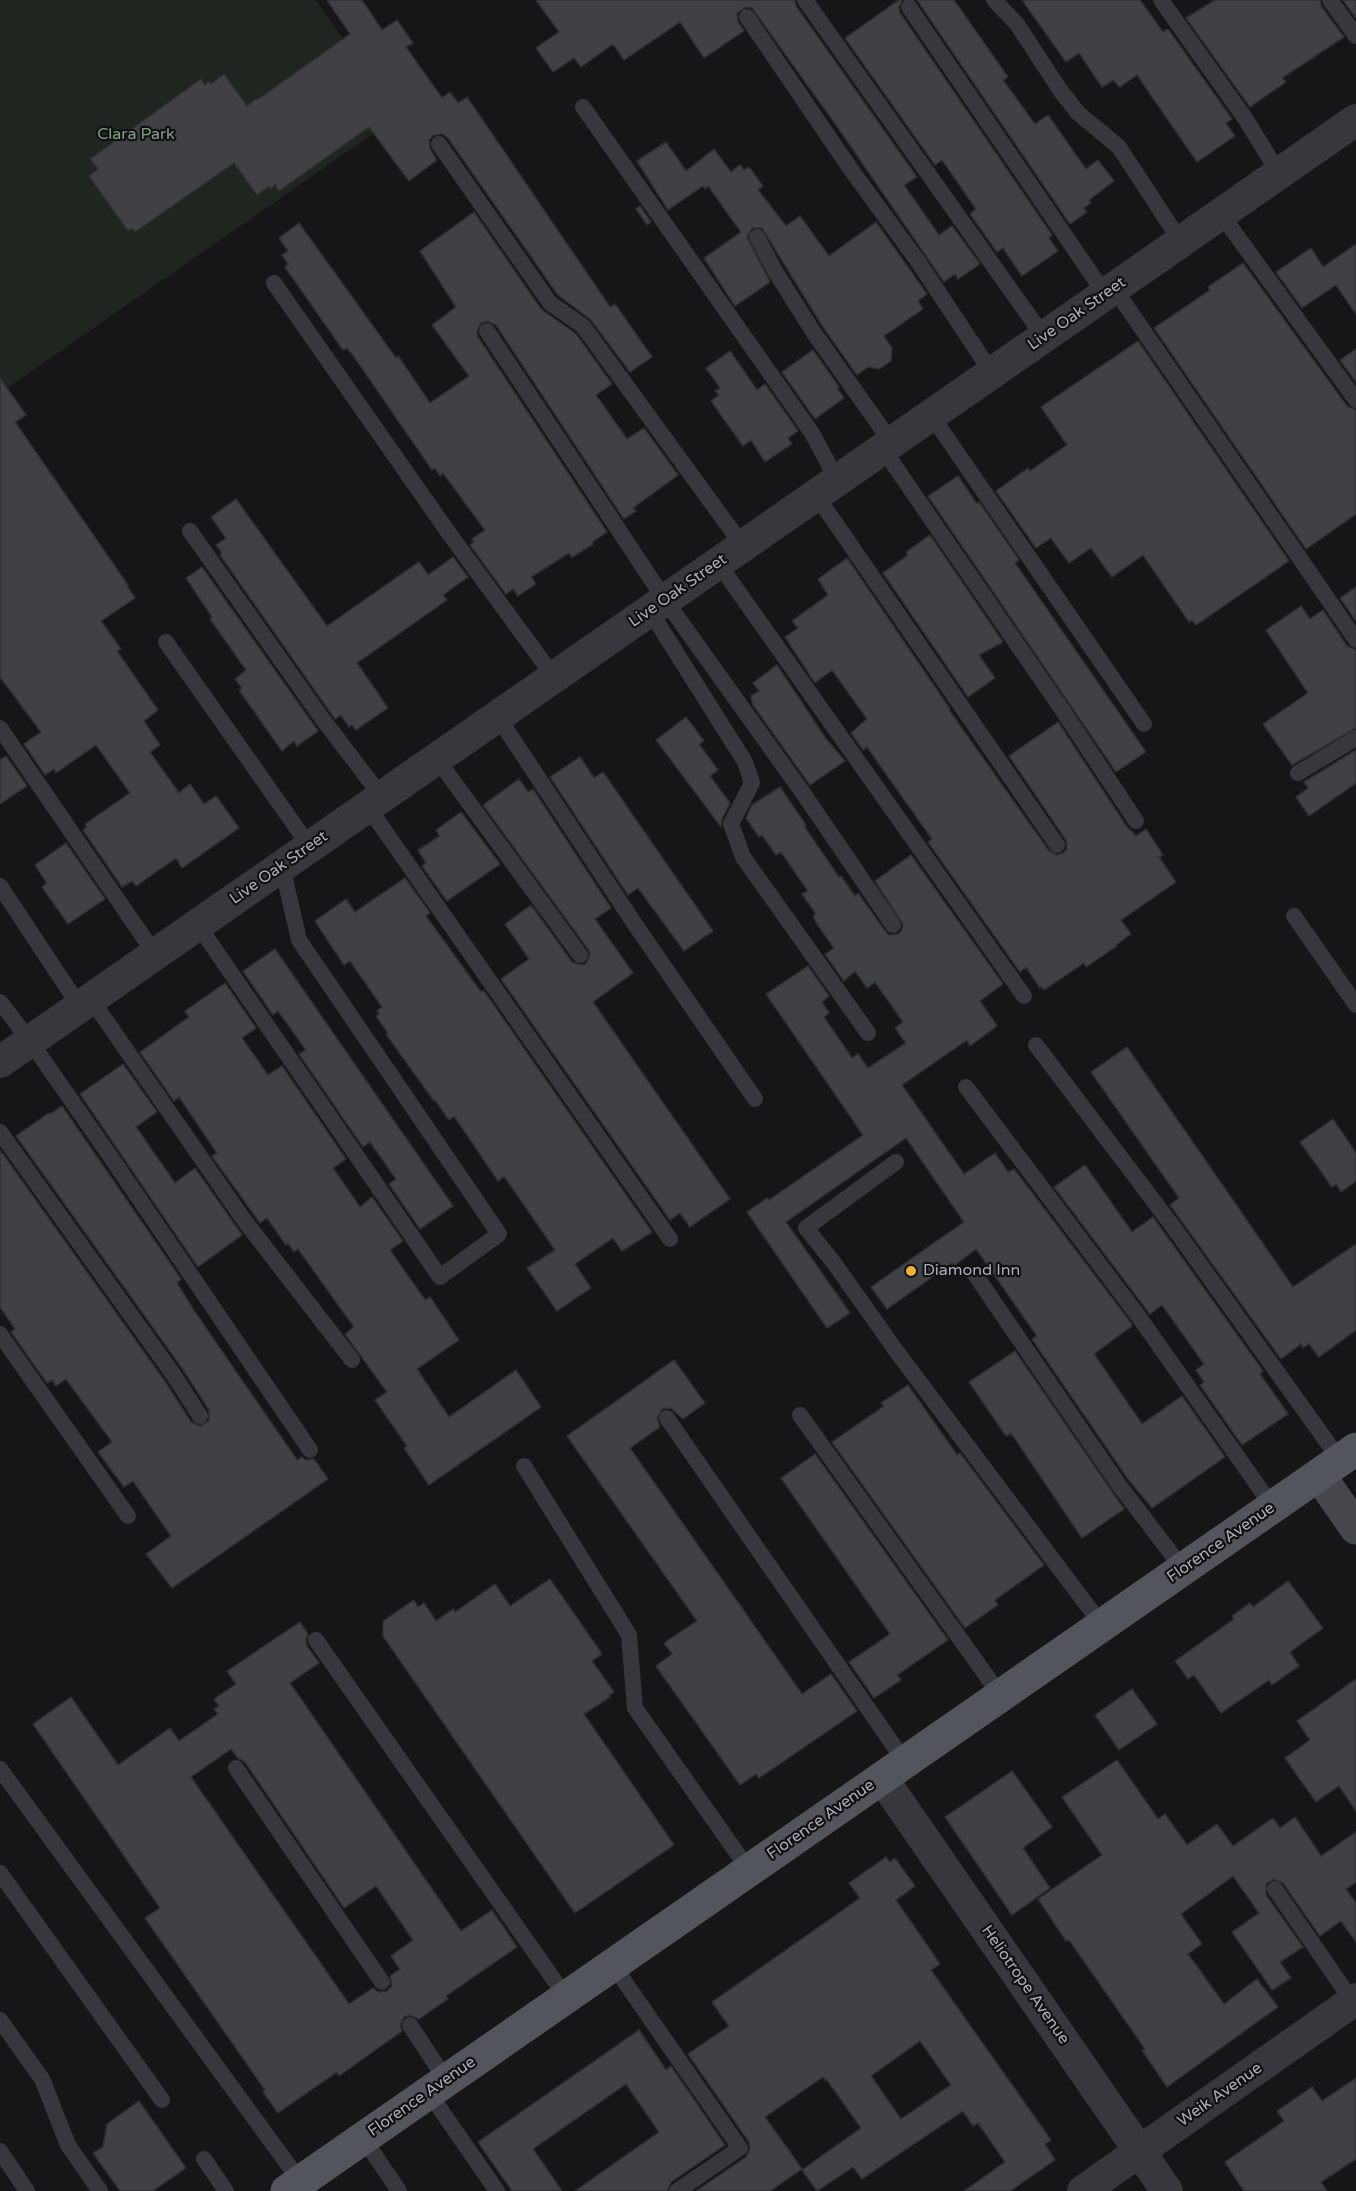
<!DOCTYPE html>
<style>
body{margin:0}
canvas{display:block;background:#161618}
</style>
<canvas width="1356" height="2191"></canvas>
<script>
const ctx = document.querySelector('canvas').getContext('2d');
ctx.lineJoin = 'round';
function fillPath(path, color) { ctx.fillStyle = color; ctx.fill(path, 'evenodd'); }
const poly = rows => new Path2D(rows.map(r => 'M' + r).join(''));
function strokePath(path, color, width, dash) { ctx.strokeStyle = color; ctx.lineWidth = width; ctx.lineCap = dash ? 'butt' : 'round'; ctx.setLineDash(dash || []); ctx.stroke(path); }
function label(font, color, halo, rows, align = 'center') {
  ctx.font = font + ' "Varela Round",sans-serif'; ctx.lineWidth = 4.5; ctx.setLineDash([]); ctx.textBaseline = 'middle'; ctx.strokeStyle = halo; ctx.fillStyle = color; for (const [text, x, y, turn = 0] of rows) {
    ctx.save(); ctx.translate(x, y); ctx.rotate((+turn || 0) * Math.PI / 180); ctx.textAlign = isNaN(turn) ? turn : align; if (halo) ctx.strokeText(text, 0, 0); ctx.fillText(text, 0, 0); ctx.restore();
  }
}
fillPath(poly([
 [0,0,316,0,397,117,0,393]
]), '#1e261f');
const building = poly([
 [327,0,362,0,382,30,397,20,413,43,406,47,442,98,450,92,458,103,467,97,610,307,615,304,652,357,630,372,591,320,558,295,448,138,443,134,434,135,429,140,430,149,437,160,409,181,369,127,279,191,275,185,271,189,269,186,257,195,234,163,135,232,132,228,128,231,89,176,98,169,90,159,201,79,205,85,209,81,211,84,224,74,247,106,256,99,257,100,350,34,327,0],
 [536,0,795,0,796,6,917,177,904,185,939,235,952,226,980,264,958,279,955,274,944,282,834,122,752,8,746,7,737,13,738,22,744,31,704,58,680,22,624,60,613,44,581,67,574,58,553,72,536,48,559,32,536,0],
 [899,0,902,0,899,7,900,13,1052,235,1049,238,1058,251,1022,276,1003,248,997,252,970,214,976,209,942,160,935,165,845,38,899,0],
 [917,0,954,0,1008,77,1003,80,1035,124,1048,115,1086,169,1098,160,1114,181,1089,200,1091,203,1084,208,1087,212,1070,224,917,0],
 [1022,0,1140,0,1163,32,1168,29,1232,119,1226,123,1235,136,1197,162,1137,75,1120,87,1113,80,1102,87,1079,53,1066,62,1022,0],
 [1215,0,1320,0,1321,6,1344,37,1282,78,1286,82,1250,107,1186,18,1215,0],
 [1343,0,1356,0,1356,18,1343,0],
 [666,142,686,171,714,149,731,172,740,165,744,170,749,167,763,186,758,190,786,226,800,216,829,256,876,222,927,294,918,301,923,309,884,336,892,348,891,361,879,369,868,367,857,375,823,327,762,228,752,228,747,237,770,282,735,306,704,258,741,232,708,186,705,189,703,186,668,210,637,161,666,142],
 [640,206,651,222,647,225,636,209,640,206],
 [474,212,541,309,576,334,612,384,596,395,627,439,644,428,678,475,633,508,636,511,624,519,496,325,487,321,481,323,477,331,478,337,607,532,592,542,593,544,572,557,569,553,531,577,536,584,518,596,513,589,506,594,470,545,474,542,472,539,485,530,443,473,440,476,435,468,432,470,355,358,347,348,343,350,285,267,288,264,282,255,288,251,279,238,299,223,396,358,398,356,430,403,469,376,432,325,456,307,420,251,474,212],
 [1356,244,1356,314,1336,285,1302,308,1276,272,1311,248,1323,267,1356,244],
 [1243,263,1347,406,1356,410,1356,514,1306,549,1154,328,1210,290,1208,287,1243,263],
 [1138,341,1289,561,1196,625,1192,620,1189,622,1143,555,1112,577,1091,548,1069,563,1051,538,1036,548,996,491,1028,468,1030,471,1067,445,1041,407,1138,341],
 [1356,349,1356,382,1340,360,1356,349],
 [813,350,839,387,837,388,844,398,815,419,782,372,813,350],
 [730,351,757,390,765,384,798,431,788,438,792,444,765,462,751,440,743,446,711,401,719,395,715,391,720,388,706,368,730,351],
 [0,378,26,415,15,422,128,585,127,586,135,598,101,621,121,649,117,651,158,710,144,721,160,745,150,752,179,793,190,784,204,804,216,796,239,828,182,868,176,858,136,886,132,881,122,887,83,830,87,827,85,824,130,793,96,745,56,773,54,769,45,775,24,744,41,732,0,677,0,378],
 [958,476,977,504,979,502,1019,560,1015,563,1146,752,1116,772,928,496,958,476],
 [236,499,327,626,419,562,428,575,453,557,468,577,443,595,447,600,357,663,388,708,356,730,352,725,349,727,341,715,335,719,220,555,222,553,216,545,226,538,211,517,236,499],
 [930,535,1003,642,979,655,995,678,968,697,883,573,908,555,906,552,930,535],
 [847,558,950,709,949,710,1049,851,1057,855,1063,853,1067,849,1066,840,1009,756,1058,722,1127,827,1136,836,1146,829,1163,855,1159,857,1176,882,1121,920,1131,934,1116,945,1117,946,1086,967,1084,963,1044,990,1042,987,1040,988,1026,967,1020,972,928,842,932,839,867,747,863,750,851,733,867,719,832,670,815,683,785,637,798,628,792,621,828,595,818,579,847,558],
 [202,567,318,731,297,746,294,741,282,751,239,690,242,688,235,679,246,670,210,619,212,617,186,578,202,567],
 [1356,587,1356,621,1340,598,1356,587],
 [1301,606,1310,619,1323,610,1347,646,1356,650,1356,728,1292,765,1263,724,1308,693,1266,630,1301,606],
 [777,665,826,739,845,761,810,785,753,705,751,696,759,691,753,683,777,665],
 [686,717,704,741,699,744,718,770,710,776,730,803,722,819,721,827,656,740,686,717],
 [1356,750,1356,783,1309,816,1296,797,1308,788,1304,782,1356,750],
 [6,756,27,786,0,804,0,760,6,756],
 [580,757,594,778,603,772,713,931,684,951,638,888,628,895,550,777,580,757],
 [519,779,528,792,533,789,611,908,595,919,633,973,593,1002,730,1199,690,1227,680,1213,670,1220,501,979,529,959,505,924,531,905,572,962,581,965,586,964,590,954,588,949,483,805,519,779],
 [780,787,806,825,804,826,839,877,841,876,855,896,858,893,885,931,889,935,898,934,902,930,903,924,875,881,911,855,1003,984,980,1001,997,1026,970,1046,967,1040,902,1085,964,1174,995,1153,1008,1172,1014,1169,1131,1323,1132,1326,1094,1354,1142,1424,1182,1396,1225,1457,1152,1508,1128,1479,1032,1339,1037,1336,976,1249,954,1266,952,1263,887,1309,871,1287,964,1222,906,1138,786,1222,850,1313,827,1328,747,1212,767,1198,769,1200,863,1135,766,994,808,966,829,996,822,1002,829,1013,824,1017,852,1058,858,1054,868,1068,906,1043,895,1028,903,1022,875,982,867,988,855,971,844,981,825,954,834,948,817,924,813,916,816,914,802,894,808,891,781,852,776,855,762,835,759,837,746,818,752,805,780,787],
 [461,812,500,864,447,901,422,866,426,863,418,850,440,836,436,830,461,812],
 [66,843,105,899,68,924,42,887,47,883,35,865,66,843],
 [405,878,430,913,426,916,481,992,484,991,652,1232,622,1251,613,1238,575,1264,591,1288,557,1311,527,1268,555,1250,504,1176,498,1181,454,1116,449,1120,435,1100,434,1101,386,1034,388,1033,376,1016,379,1014,377,1011,382,1007,350,961,344,965,315,921,346,899,355,912,405,878],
 [275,949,453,1206,420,1229,389,1184,396,1179,370,1142,363,1147,299,1054,306,1050,278,1011,273,1015,243,971,275,949],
 [225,983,256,1028,242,1038,268,1075,282,1066,346,1159,333,1168,360,1207,372,1197,403,1241,390,1250,425,1300,430,1297,459,1340,417,1369,449,1417,516,1370,541,1407,429,1485,404,1448,407,1446,375,1400,387,1392,345,1334,354,1327,298,1249,294,1252,288,1243,286,1245,267,1218,260,1223,212,1156,217,1153,179,1097,174,1101,140,1052,189,1017,185,1011,225,983],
 [1127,1047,1293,1287,1356,1244,1356,1330,1319,1357,1309,1344,1303,1348,1301,1344,1281,1359,1170,1205,1179,1198,1091,1072,1127,1047],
 [123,1064,157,1112,136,1127,175,1183,195,1168,242,1235,198,1267,80,1094,123,1064],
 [62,1106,181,1279,177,1283,193,1309,297,1460,302,1457,306,1460,314,1459,328,1479,172,1588,146,1554,171,1536,133,1481,124,1487,98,1452,112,1442,66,1379,56,1386,52,1380,47,1383,11,1332,15,1329,0,1307,0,1150,164,1380,191,1422,200,1426,209,1421,209,1410,182,1368,16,1136,49,1113,50,1114,62,1106],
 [1333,1119,1356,1153,1356,1181,1341,1192,1336,1184,1332,1187,1300,1142,1333,1119],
 [1085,1165,1132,1232,1153,1217,1263,1371,1260,1374,1288,1414,1242,1445,1200,1385,1204,1382,1196,1370,1204,1364,1162,1305,1150,1314,1054,1187,1085,1165],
 [1015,1351,1124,1509,1082,1538,1011,1433,1006,1436,969,1382,1015,1351],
 [674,1360,705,1403,683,1419,671,1408,662,1409,657,1418,660,1427,630,1448,802,1694,831,1674,857,1711,759,1778,756,1774,740,1785,656,1666,672,1654,664,1643,697,1621,567,1436,674,1360],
 [908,1385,957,1455,960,1453,1044,1565,995,1600,998,1605,965,1628,832,1442,884,1406,881,1403,908,1385],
 [815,1454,948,1640,897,1675,901,1680,874,1698,849,1662,890,1634,781,1478,815,1454],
 [550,1579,602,1654,592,1661,614,1692,609,1695,610,1697,584,1714,674,1845,575,1913,383,1636,383,1621,414,1600,418,1607,424,1603,436,1621,453,1609,455,1612,495,1584,510,1606,550,1579],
 [1288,1581,1323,1628,1290,1652,1299,1666,1272,1685,1269,1680,1221,1713,1194,1675,1188,1679,1175,1661,1234,1619,1232,1616,1250,1603,1253,1607,1288,1581],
 [300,1622,308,1634,306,1640,307,1646,319,1663,290,1683,461,1931,492,1910,517,1947,446,1996,448,1999,419,2019,410,2015,404,2017,400,2025,402,2031,339,2076,337,2072,278,2113,263,2092,265,2090,145,1918,160,1908,33,1724,71,1697,118,1765,170,1728,179,1741,218,1714,214,1709,219,1706,214,1699,236,1684,227,1671,300,1622],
 [231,1749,238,1758,245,1762,344,1908,376,1886,413,1940,391,1956,400,1969,390,1976,392,1986,387,1991,378,1992,373,1988,349,2004,191,1777,231,1749],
 [1356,1679,1356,1811,1339,1786,1316,1802,1285,1758,1310,1740,1297,1721,1356,1679],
 [1132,1689,1157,1724,1119,1750,1095,1715,1132,1689],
 [1117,1760,1158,1819,1165,1814,1187,1845,1217,1824,1233,1846,1273,1818,1280,1828,1295,1817,1321,1856,1356,1832,1356,1882,1346,1889,1356,1903,1356,1942,1341,1921,1320,1936,1283,1883,1274,1879,1266,1884,1266,1895,1303,1947,1280,1962,1291,1978,1272,1990,1232,1932,1259,1913,1233,1876,1181,1914,1202,1944,1188,1954,1224,2004,1257,1979,1278,2007,1167,2087,1142,2050,1145,2049,1097,1980,1069,1940,1066,1941,1038,1899,1102,1855,1062,1797,1117,1760],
 [1012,1771,1052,1827,1023,1848,1050,1888,1012,1915,945,1817,1012,1771],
 [886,1857,890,1862,895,1858,915,1886,896,1900,940,1964,931,1970,1051,2140,1045,2144,1055,2160,1010,2191,964,2191,1005,2162,978,2123,973,2126,963,2111,862,2179,853,2167,817,2191,802,2170,861,2128,827,2080,826,2081,823,2077,765,2117,802,2169,770,2191,696,2191,746,2157,750,2148,749,2142,688,2054,729,2026,712,2002,860,1898,849,1883,886,1857],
 [920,2041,951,2085,901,2119,871,2076,920,2041],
 [639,2030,666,2070,671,2066,725,2145,671,2182,667,2191,575,2191,659,2132,626,2084,533,2149,562,2191,512,2191,478,2142,639,2030],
 [1356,2078,1356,2159,1321,2182,1327,2191,1244,2191,1225,2162,1284,2121,1277,2111,1312,2087,1322,2101,1356,2078],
 [139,2101,186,2168,153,2191,120,2191,93,2153,103,2147,107,2124,139,2101]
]);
fillPath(building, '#404145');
strokePath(building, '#303034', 1.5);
strokePath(poly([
 [805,0,1044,337],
 [994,0,1017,24,1060,90,1078,113,1119,147,1181,242],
 [1161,0,1247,121,1279,174],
 [1330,0,1356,36],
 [909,7,1105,294],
 [747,17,852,171,917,260,992,373],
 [583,107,812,433,837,480],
 [439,144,550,303,583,326,743,546],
 [1221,214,1356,400],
 [757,237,775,271,814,333,892,443],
 [274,283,448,532,554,677],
 [1114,288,1356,640],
 [487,331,665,600,803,793,893,925],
 [931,415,1144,724],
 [883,449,1063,711,1136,821],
 [816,495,1057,845],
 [190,531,321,717,382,797],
 [718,563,1024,996],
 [650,611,745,762,752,783,731,824,743,857,868,1033],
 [166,642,310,847],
 [498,717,632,920,755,1099],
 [0,728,155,954],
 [437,759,580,955],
 [1298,773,1356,738],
 [368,807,670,1239],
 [0,886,80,1007],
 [1294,916,1356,1005],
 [198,925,440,1277,499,1234,299,940,282,866],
 [91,999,244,1220,352,1360],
 [0,1002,30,1041,108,1153,310,1450],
 [1036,1045,1174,1228,1340,1460],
 [966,1087,1139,1317,1273,1507],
 [0,1132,173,1374,200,1416],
 [896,1162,806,1228,834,1263,897,1352,1102,1625],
 [974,1273,1119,1485,1183,1569],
 [0,1334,128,1516],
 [800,1415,1001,1696],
 [667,1418,905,1762],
 [524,1466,629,1635,635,1708,749,1870],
 [316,1640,566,1997],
 [236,1768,382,1982],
 [0,1769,300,2181],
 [0,1873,162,2100],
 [1275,1889,1353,2002],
 [613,1965,740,2148,677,2191],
 [0,2020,42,2079,68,2145,100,2191],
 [410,2025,446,2080],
 [429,2093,497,2191],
 [363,2138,399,2191],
 [0,2151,27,2191],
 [204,2159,226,2191]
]), '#37383d', 16);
strokePath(poly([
 [0,1062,1356,120],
 [882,1778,1167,2191],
 [1083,2191,1356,1999]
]), '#37383d', 32);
strokePath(poly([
 [1319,1475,1356,1528]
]), '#45474d', 33);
strokePath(poly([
 [287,2191,1356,1449]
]), '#53555c', 33);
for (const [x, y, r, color] of [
 [911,1271,6,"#f2b134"]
]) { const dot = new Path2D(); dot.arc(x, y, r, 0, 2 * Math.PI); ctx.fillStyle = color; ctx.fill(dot); strokePath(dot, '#111113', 2); }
label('16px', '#7fa381', '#111113', [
 ["Clara Park",136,135]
]);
label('16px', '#a8adb8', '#111113', [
 ["Live Oak Street",1077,314,-35],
 ["Live Oak Street",678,591,-35],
 ["Live Oak Street",279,868,-35],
 ["Florence Avenue",1221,1543,-35],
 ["Florence Avenue",821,1820,-35],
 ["Heliotrope Avenue",1025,1985,55],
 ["Weik Avenue",1220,2095,-35],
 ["Florence Avenue",422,2097,-35]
]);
label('16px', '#a8adb8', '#111113', [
 ["Diamond Inn",923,1271]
], 'left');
</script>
